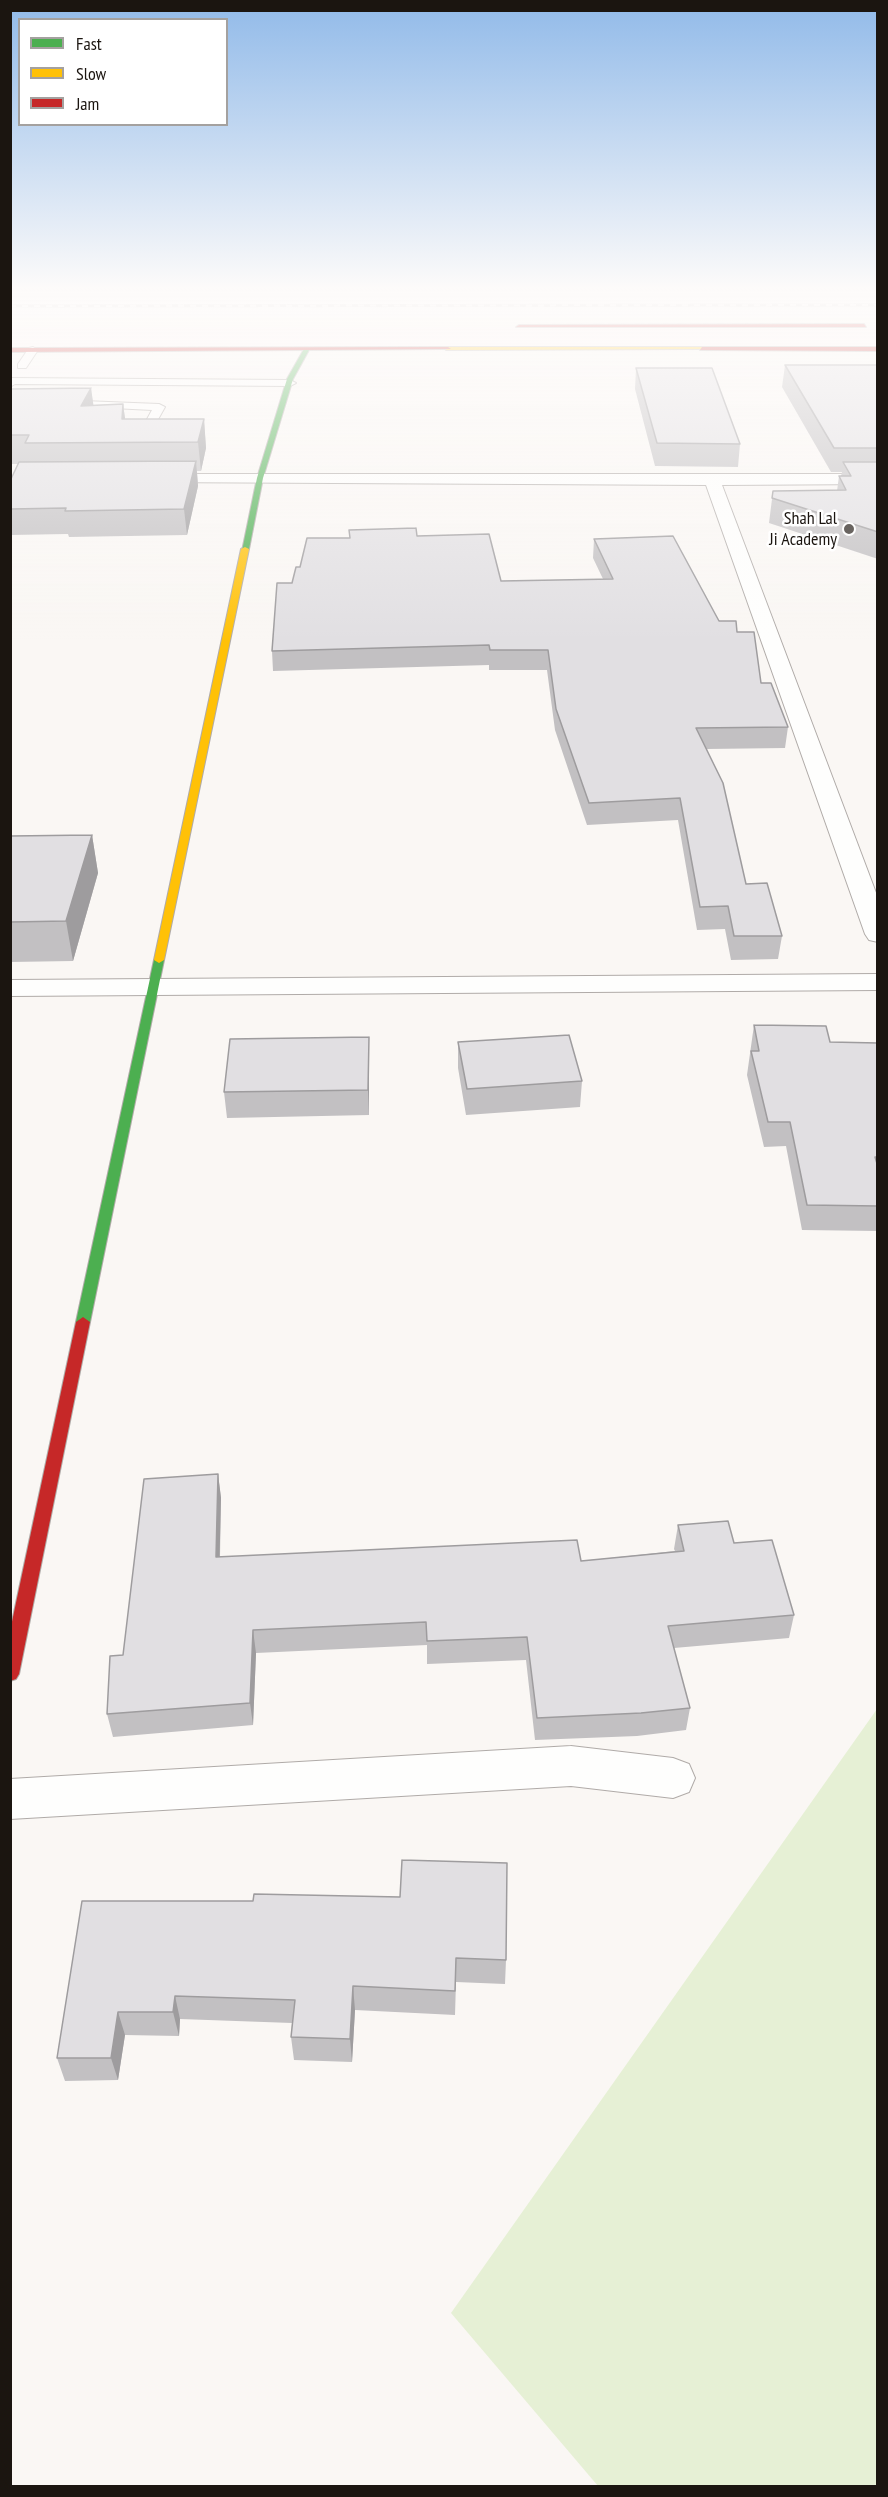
<!DOCTYPE html>
<style>
body{margin:0}
#map{position:relative;width:888px;height:2497px;overflow:hidden;background:#faf7f4;font-family:"PT Sans Narrow",sans-serif}
canvas{display:block}
.frame{position:absolute;inset:0;border:12px solid #1b1510;pointer-events:none}
.legend{position:absolute;left:18px;top:18px;width:210px;height:108px;box-sizing:border-box;background:#fff;border:2px solid #a4a19f;margin:0;padding:8px 10px;list-style:none;font-size:18px;color:#1b1510}
.legend li{display:flex;align-items:center;gap:12px;height:30px}
.legend b{width:30px;border:2px solid #a4a19f}
</style>
<div id="map">
<canvas width="888" height="2497"></canvas>
<div class="frame"></div>
<ul class="legend">
<li><b style="height:8px;background:#4caf50"></b>Fast</li>
<li><b style="height:8px;background:#ffc107"></b>Slow</li>
<li><b style="height:8px;background:#c62828"></b>Jam</li>
</ul>
</div>
<script>
const ctx = document.querySelector('canvas').getContext('2d');
ctx.lineJoin = 'round';
function fillPath(path, color) { ctx.fillStyle = color; ctx.fill(path, 'evenodd'); }
const poly = rows => new Path2D(rows.map(r => 'M' + r).join(''));
function strokePath(path, color, width, dash) { ctx.strokeStyle = color; ctx.lineWidth = width; ctx.lineCap = dash ? 'butt' : 'round'; ctx.setLineDash(dash || []); ctx.stroke(path); }
function label(font, color, halo, rows, align = 'center') {
  ctx.font = font + ' "PT Sans Narrow",sans-serif'; ctx.lineWidth = 5; ctx.setLineDash([]); ctx.textBaseline = 'middle'; ctx.strokeStyle = halo; ctx.fillStyle = color; for (const [text, x, y, turn = 0] of rows) {
    ctx.save(); ctx.translate(x, y); ctx.rotate((+turn || 0) * Math.PI / 180); ctx.textAlign = isNaN(turn) ? turn : align; if (halo) ctx.strokeText(text, 0, 0); ctx.fillText(text, 0, 0); ctx.restore();
  }
}
fillPath(poly([
 [877,1709,877,2486,598,2486,451,2313]
]), '#e6f0d5');
const lane = poly([
 [33,347,38,350,26,368,18,368,18,364,29,348,33,347],
 [10,378,290,380,296,383,290,386,15,384,10,387,10,378],
 [58,400,159,404,165,407,156,423,152,425,146,421,152,410,54,405,52,403,58,400]
]);
const street = poly([
 [153,474,878,474,878,484,722,485,878,898,878,942,869,940,865,934,706,485,147,482,145,479,153,474],
 [878,974,878,990,10,996,10,980,878,974],
 [571,1746,673,1758,689,1764,695,1778,689,1792,673,1798,571,1786,10,1819,10,1779,571,1746]
]);
const fast = poly([
 [304,349,309,350,293,379,263,478,249,549,242,551,257,478,287,379,304,349],
 [159,957,164,960,90,1322,83,1327,76,1322,154,960,159,957]
]);
const slow = poly([
 [448,347,702,347,705,349,446,350,448,347],
 [245,547,249,549,164,960,159,963,154,960,241,549,245,547]
]);
const jam = poly([
 [864,324,866,327,516,327,519,325,864,324],
 [702,347,878,347,878,351,700,350,702,347],
 [10,348,448,347,451,349,10,352,10,348],
 [83,1317,90,1322,19,1674,16,1679,10,1681,10,1631,76,1322,83,1317]
]);
strokePath(lane, '#b0aba8', 2);
strokePath(street, '#b0aba8', 2);
strokePath(fast, '#b0aba8', 2);
strokePath(slow, '#b0aba8', 2);
strokePath(jam, '#b0aba8', 2);
fillPath(lane, '#fefefd');
fillPath(street, '#fefefd');
fillPath(fast, '#4caf50');
fillPath(slow, '#ffc107');
fillPath(jam, '#c62828');
const rail = poly([
 [10,306,878,305]
]);
strokePath(rail, '#c0bfbe', 3);
strokePath(rail, '#fff', 2, [6]);
fillPath(poly([
 [785,365,878,365,878,559,769,523,773,491,837,491,839,476,841,476,842,472,831,472,782,387],
 [636,368,740,444,738,467,655,466,635,389],
 [91,388,93,405,123,404,125,419,204,419,206,448,201,471,197,471,198,486,187,535,69,537,68,534,10,535,10,481,19,464,10,464,10,389],
 [349,530,417,536,501,581,603,579,593,558,594,539,737,632,761,683,788,727,785,748,707,749,746,884,782,936,778,959,731,960,725,929,697,930,678,820,587,825,555,730,547,670,489,670,489,665,273,671,272,651,292,583,300,567,350,538],
 [92,835,98,873,73,961,10,962,10,836],
 [754,1025,830,1042,878,1043,878,1231,802,1230,786,1146,764,1147,747,1075],
 [458,1042,582,1081,580,1107,466,1115,458,1068],
 [369,1062,369,1115,227,1118,224,1092],
 [218,1474,221,1498,220,1557,581,1561,675,1551,674,1549,678,1525,734,1543,794,1615,789,1638,674,1648,690,1708,686,1730,637,1736,535,1740,526,1660,427,1664,427,1645,256,1653,253,1725,113,1737,107,1714],
 [82,1901,506,1960,505,1984,456,1982,455,2015,355,2010,352,2062,294,2060,291,2037,292,2023,180,2019,179,2036,125,2035,118,2080,65,2081,57,2058]
]), '#c2c0c2');
fillPath(poly([
 [91,388,95,416,81,406],
 [123,404,127,432,122,419],
 [204,419,206,448,201,471,198,442],
 [196,461,198,486,187,535,184,509],
 [92,835,98,873,73,961,66,921],
 [369,1037,369,1115,368,1090],
 [218,1474,221,1498,219,1581,216,1557],
 [253,1630,256,1653,253,1725,250,1703],
 [353,1986,355,2010,352,2062,350,2039],
 [175,1996,180,2019,179,2036,173,2012],
 [118,2012,125,2035,118,2080,111,2058]
]), '#9e9c9e');
const building = poly([
 [785,365,878,365,878,448,834,448,785,365],
 [636,368,712,368,740,444,657,443,636,368],
 [91,388,81,406,123,404,122,419,204,419,198,442,25,443,29,435,10,435,10,389,91,388],
 [196,461,184,509,65,511,66,508,10,509,10,481,19,462,196,461],
 [843,462,878,462,878,532,772,498,773,491,846,490,839,476,851,476,843,462],
 [416,528,417,536,489,534,501,581,613,579,594,539,673,536,719,621,736,621,737,632,754,632,761,683,771,683,788,727,696,728,723,783,746,884,767,883,782,936,734,936,728,906,700,907,680,798,589,803,556,709,548,650,490,650,489,645,272,651,277,583,292,583,296,567,300,567,307,538,350,538,349,530,416,528],
 [92,835,66,921,10,922,10,836,92,835],
 [754,1025,826,1026,830,1042,878,1043,878,1157,875,1157,878,1167,878,1206,807,1205,790,1122,768,1122,751,1051,759,1051,754,1025],
 [569,1035,582,1081,467,1089,458,1042,569,1035],
 [369,1037,368,1090,224,1092,230,1039,369,1037],
 [218,1474,216,1557,577,1540,581,1561,684,1551,678,1525,728,1521,734,1543,772,1540,794,1615,668,1626,690,1708,641,1713,537,1718,527,1637,427,1641,426,1622,253,1630,250,1703,107,1714,110,1656,123,1655,144,1479,218,1474],
 [402,1860,507,1863,506,1960,456,1958,455,1991,353,1986,350,2039,291,2037,295,2000,175,1996,173,2012,118,2012,111,2058,57,2058,82,1901,253,1901,254,1894,400,1897,402,1860]
]);
fillPath(building, '#e1dfe2');
strokePath(building, '#9e9c9e', 1.5);
const sky = ctx.createLinearGradient(0, 0, 0, 642);
sky.addColorStop(0, '#91bae9');
sky.addColorStop(0.45, '#fdfbfa');
sky.addColorStop(1, '#fdfbfa00');
ctx.fillStyle = sky;
ctx.fillRect(0, 0, 888, 642);
for (const [x, y, r, color] of [
 [849,529,6,"#696460"]
]) { const dot = new Path2D(); dot.arc(x, y, r, 0, 2 * Math.PI); ctx.fillStyle = color; ctx.fill(dot); strokePath(dot, '#fff', 2); }
label('18px', '#1b1510', '#fff', [
 ["Shah Lal",837,519],
 ["Ji Academy",837,540]
], 'right');
</script>
